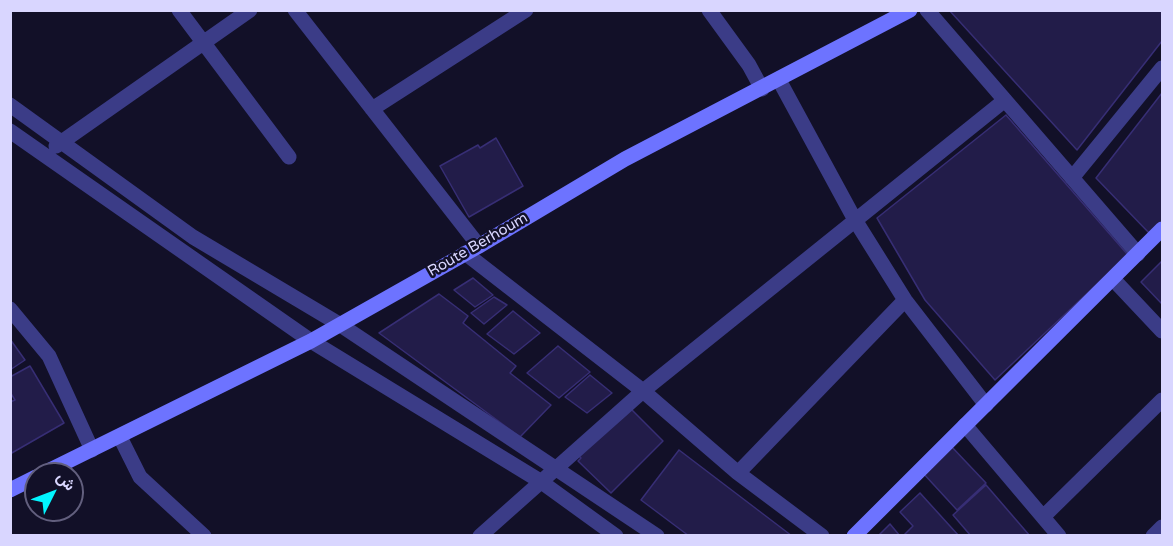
<!DOCTYPE html>
<meta charset="utf-8">
<style>
body{margin:0}
#map{position:relative;width:1173px;height:546px;overflow:hidden;background:#121028;font-family:"Varela Round",Vazirmatn,sans-serif}
canvas{display:block}
.frame{position:absolute;inset:0;border:12px solid #d9d6ff;pointer-events:none}
.north{position:absolute;left:24px;top:462px;width:60px;height:60px;box-sizing:border-box;background:#121028;border:2px solid #625f7e;border-radius:50%;rotate:48deg;font-size:16px;font-weight:700;line-height:24px;text-align:center;color:#d9d6ff}
.north::after{content:'';display:block;margin:auto;width:21px;height:27px;background:#02f5ff;clip-path:polygon(50% 0,100% 100%,50% 72%,0 100%)}
</style>
<div id="map">
<canvas width="1173" height="546"></canvas>
<div class="frame"></div>
<div class="north">ش</div>
</div>
<script>
const ctx = document.querySelector('canvas').getContext('2d');
ctx.lineJoin = 'round';
function fillPath(path, color) { ctx.fillStyle = color; ctx.fill(path, 'evenodd'); }
const poly = rows => new Path2D(rows.map(r => 'M' + r).join(''));
function strokePath(path, color, width, dash) { ctx.strokeStyle = color; ctx.lineWidth = width; ctx.lineCap = dash ? 'butt' : 'round'; ctx.setLineDash(dash || []); ctx.stroke(path); }
function label(font, color, halo, rows, align = 'center') {
  ctx.font = font + ' "Varela Round",sans-serif'; ctx.lineWidth = 5; ctx.setLineDash([]); ctx.textBaseline = 'middle'; ctx.strokeStyle = halo; ctx.fillStyle = color; for (const [text, x, y, turn = 0] of rows) {
    ctx.save(); ctx.translate(x, y); ctx.rotate((+turn || 0) * Math.PI / 180); ctx.textAlign = isNaN(turn) ? turn : align; if (halo) ctx.strokeText(text, 0, 0); ctx.fillText(text, 0, 0); ctx.restore();
  }
}
const building = poly([
 [949,10,1162,10,1162,41,1077,150,949,10],
 [1162,93,1162,222,1150,234,1096,178,1162,93],
 [1006,115,1128,255,995,380,925,300,877,218,1006,115],
 [496,138,523,186,469,217,440,166,478,145,480,148,496,138],
 [1162,261,1162,304,1141,282,1162,261],
 [473,278,493,295,475,307,454,290,473,278],
 [439,294,468,316,463,323,516,366,510,373,551,405,520,437,379,333,439,294],
 [494,297,507,305,484,324,471,313,494,297],
 [513,311,540,333,514,354,487,334,513,311],
 [10,339,25,360,10,370,10,339],
 [558,346,590,372,559,398,527,373,558,346],
 [30,366,64,423,10,454,10,402,15,400,10,392,10,377,30,366],
 [590,375,612,393,587,413,565,397,590,375],
 [625,403,663,441,611,493,578,461,581,458,576,453,625,403],
 [950,445,986,483,957,510,922,472,950,445],
 [679,450,792,536,689,536,641,500,679,450],
 [986,485,1030,536,971,536,953,515,986,485],
 [920,493,959,536,903,536,913,526,900,512,920,493],
 [890,524,900,536,878,536,890,524]
]);
fillPath(building, '#221c49');
strokePath(building, '#372e75', 1.5);
strokePath(poly([
 [179,10,289,157],
 [295,10,479,246],
 [709,10,749,65,762,89],
 [927,10,1138,254],
 [779,80,855,220,905,300,986,405],
 [10,105,193,237,339,324,657,536],
 [372,109,526,10],
 [10,131,311,341,540,481,616,536],
 [56,146,250,10],
 [1072,178,1162,68],
 [465,253,643,391,738,473,822,536],
 [1113,279,1162,331],
 [10,309,49,356,92,450],
 [965,425,1059,536],
 [120,437,140,477,204,536],
 [738,473,905,300],
 [1043,517,1162,400],
 [480,536,643,391,1005,100],
 [1153,536,1162,527]
]), '#3b3c87', 15);
strokePath(poly([
 [42,474,311,341,479,246,625,159,910,10],
 [10,490,36,477],
 [854,536,1162,229]
]), '#6d73ff', 15);
label('15px', '#d9d6ff', '#121028', [
 ["Route Berhoum",478,245,-30]
]);
</script>
